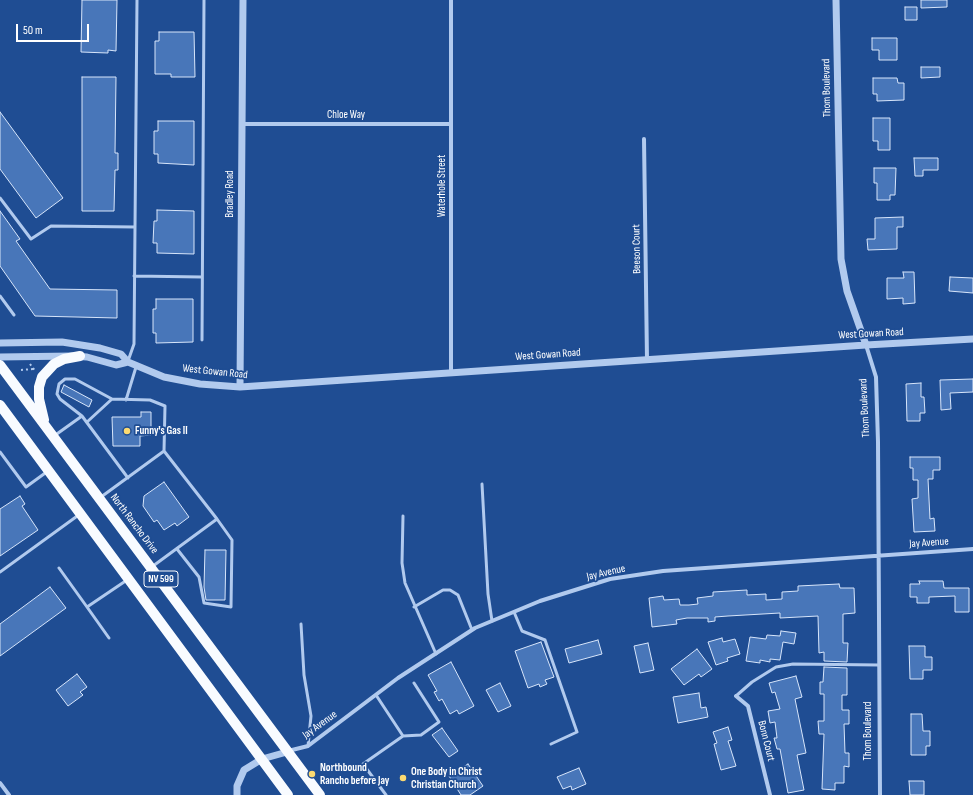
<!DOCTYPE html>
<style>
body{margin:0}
#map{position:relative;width:973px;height:795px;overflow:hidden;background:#1f4d93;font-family:"Sofia Sans Condensed",sans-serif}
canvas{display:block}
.scale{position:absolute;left:16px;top:24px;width:73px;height:18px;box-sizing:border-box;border:2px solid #fff;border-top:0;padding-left:5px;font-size:12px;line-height:14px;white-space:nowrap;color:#fff;-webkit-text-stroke:3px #1f4d93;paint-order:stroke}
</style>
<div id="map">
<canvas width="973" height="795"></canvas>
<div class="scale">50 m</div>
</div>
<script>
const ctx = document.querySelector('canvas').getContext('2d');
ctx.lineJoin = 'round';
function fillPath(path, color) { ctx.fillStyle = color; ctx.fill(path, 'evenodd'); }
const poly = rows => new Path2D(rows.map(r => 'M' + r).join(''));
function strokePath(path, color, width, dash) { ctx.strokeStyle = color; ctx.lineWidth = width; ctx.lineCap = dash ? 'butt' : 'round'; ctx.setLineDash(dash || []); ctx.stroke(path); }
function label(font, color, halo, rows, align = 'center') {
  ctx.font = font + ' "Sofia Sans Condensed",sans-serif'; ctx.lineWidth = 3.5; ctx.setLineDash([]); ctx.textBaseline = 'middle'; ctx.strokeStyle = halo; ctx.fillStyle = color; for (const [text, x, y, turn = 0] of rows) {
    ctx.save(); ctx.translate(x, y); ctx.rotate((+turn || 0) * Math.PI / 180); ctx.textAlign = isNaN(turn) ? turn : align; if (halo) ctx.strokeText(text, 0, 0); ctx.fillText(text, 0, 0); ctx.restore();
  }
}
const building = poly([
 [82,0,117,0,116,51,108,50,108,53,81,52,82,0],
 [921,0,947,0,947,7,921,8,921,0],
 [905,7,917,7,917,20,905,20,905,7],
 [159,32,194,32,195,77,171,77,171,74,155,74,155,41,159,41,159,32],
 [872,38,897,38,897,60,879,60,879,50,872,50,872,38],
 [921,67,940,67,940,77,921,78,921,67],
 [82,77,116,77,115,153,118,153,118,170,115,170,114,211,82,211,82,77],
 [873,78,897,78,898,83,904,83,904,100,877,101,877,94,873,94,873,78],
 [0,112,63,198,36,218,0,169,0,112],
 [873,118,890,118,890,150,878,150,878,141,873,141,873,118],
 [158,121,194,121,194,165,158,163,158,154,154,154,154,131,158,131,158,121],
 [914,158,938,158,938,170,923,170,923,176,915,176,914,158],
 [874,168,896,168,895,195,890,195,890,200,877,200,877,183,874,183,874,168],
 [157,210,194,211,194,254,157,253,157,243,153,243,154,221,157,221,157,210],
 [0,211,20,239,16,241,50,289,117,290,117,318,35,316,0,266,0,211],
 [903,217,903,227,897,227,897,249,868,250,867,239,875,239,875,218,903,217],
 [903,272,914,272,915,303,903,304,903,298,887,299,887,278,904,278,903,272],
 [950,277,973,278,973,293,949,291,950,277],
 [156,299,193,299,193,342,156,343,156,333,153,333,153,309,156,309,156,299],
 [973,379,973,392,950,393,951,409,941,410,940,380,973,379],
 [921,383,921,397,924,397,925,413,920,413,920,421,907,421,906,384,921,383],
 [64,385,92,400,89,407,61,392,64,385],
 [141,412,151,412,151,435,140,436,140,446,113,446,112,417,141,417,141,412],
 [910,457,940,457,940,470,933,470,933,479,928,479,930,519,934,518,935,531,914,532,912,499,918,498,918,480,913,480,913,468,910,468,910,457],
 [164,482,189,517,177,526,175,523,164,530,157,520,154,522,143,506,144,496,164,482],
 [20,496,25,504,22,506,38,530,0,556,0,509,20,496],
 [205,550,226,550,225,600,206,600,204,587,205,550],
 [919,581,943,581,944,588,969,588,969,612,955,612,955,596,929,597,929,603,917,603,917,597,910,597,910,584,920,584,919,581],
 [839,584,840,588,854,588,855,613,843,614,843,643,848,643,847,662,824,661,824,652,819,653,818,616,780,618,780,613,728,616,715,617,715,621,708,622,708,618,687,618,676,620,677,624,652,627,649,598,663,596,664,600,679,599,680,605,689,605,698,604,697,598,713,596,713,592,747,590,747,595,766,594,766,600,782,599,782,592,798,591,798,586,839,584],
 [50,587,66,608,0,656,0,624,50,587],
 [781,631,796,633,794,644,783,642,780,660,770,659,770,662,760,660,760,663,746,661,750,637,766,639,767,635,780,636,781,631],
 [722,638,723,642,735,639,740,654,727,658,728,661,716,665,708,642,722,638],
 [598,640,602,654,569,663,565,649,598,640],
 [541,642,554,677,545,680,547,684,540,687,539,684,528,688,515,651,541,642],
 [648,643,654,670,640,673,634,646,648,643],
 [909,646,925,646,925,657,932,657,932,670,923,670,923,679,910,679,909,646],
 [697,649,712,669,701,677,699,674,684,685,671,669,697,649],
 [451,662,474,706,459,714,457,710,450,714,442,699,439,701,434,692,437,691,428,675,451,662],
 [824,667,847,668,847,695,842,695,842,710,849,710,849,724,844,724,845,753,849,753,849,767,844,766,844,783,835,783,835,790,822,789,824,734,819,734,818,721,824,721,824,694,820,694,820,682,823,682,824,667],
 [77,674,87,687,80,692,83,695,68,706,56,690,77,674],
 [796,676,802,697,795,699,806,753,797,755,804,790,788,793,780,749,777,749,774,738,777,738,775,722,770,723,768,711,780,709,775,692,772,693,769,683,796,676],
 [500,683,511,706,498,712,486,690,500,683],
 [699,693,701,708,706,707,708,717,678,723,673,697,699,693],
 [911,714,922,714,923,731,930,731,930,746,926,746,926,755,911,755,911,714],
 [728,727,732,740,728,741,736,766,721,770,714,744,717,743,713,732,728,727],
 [442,728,458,751,449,757,432,735,442,728],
 [468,764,483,786,470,795,461,795,449,776,468,764],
 [579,768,586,784,572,790,571,786,563,789,557,777,579,768],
 [909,781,924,781,924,795,910,795,909,781]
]);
fillPath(building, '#4876b9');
strokePath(building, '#d7e5fa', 1);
strokePath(poly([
 [30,364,36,372],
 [21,370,33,369]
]), '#b1caee', 2, [2, 3]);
strokePath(poly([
 [0,198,31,239,51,226,135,227,134,344,128,361],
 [135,227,137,0],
 [134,276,202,277],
 [0,296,14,315],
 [202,340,204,0],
 [126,400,136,367],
 [82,416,60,399,57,394,59,384,65,379,75,379,112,399],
 [87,422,112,399,150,400,165,406,164,451],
 [54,436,82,416,128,478],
 [0,452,26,487,48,471],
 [482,484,488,594,492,621],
 [101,497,164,451,217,519],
 [403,516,402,563,405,583,436,654],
 [153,566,217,519,232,540,231,607,204,603,199,577,177,549],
 [59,568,87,607,127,580],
 [0,572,80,514],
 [87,607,109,638],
 [414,607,443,590,450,590,458,595,472,630],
 [514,612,522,631,545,640,577,732,551,744],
 [301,624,304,675,311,716,308,746],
 [376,695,403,736],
 [736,696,752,682,776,667,793,664,879,665],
 [386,795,363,764,403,736,421,735,439,722,414,683]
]), '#b1caee', 3);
strokePath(poly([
 [242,124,451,124],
 [644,139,647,360],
 [866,345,876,377,878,442,880,795],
 [451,373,451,0],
 [736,696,748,706,770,795],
 [288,751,308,746,398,678,475,628,540,601,610,579,663,571,973,549],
 [0,783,9,795]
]), '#b1caee', 4);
strokePath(poly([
 [836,0,841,259,847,291,866,345],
 [0,343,62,342,100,348,121,354,128,362,164,377,200,384,240,387,866,345,973,339],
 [0,357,72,356,87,357,116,365,128,362],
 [240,387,243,0],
 [237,795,237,786,244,770,262,759,287,752]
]), '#b1caee', 7);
strokePath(poly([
 [0,365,320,795],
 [0,405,288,795],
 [44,420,39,399,39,387,42,377,54,364,64,359,80,356]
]), '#f8fbff', 10);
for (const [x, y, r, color] of [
 [127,431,4,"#fcda71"],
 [312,774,4,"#fcda71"],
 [403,778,4,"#fcda71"]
]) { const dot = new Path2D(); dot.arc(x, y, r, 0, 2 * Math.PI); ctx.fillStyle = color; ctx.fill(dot); strokePath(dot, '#1f4d93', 1.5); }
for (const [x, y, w] of [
 [161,579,34]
]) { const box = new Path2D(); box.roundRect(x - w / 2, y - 8, w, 16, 3); ctx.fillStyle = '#1f4d93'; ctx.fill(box); strokePath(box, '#fff', 1); }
label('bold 10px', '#fff', null, [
 ["NV 599",161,579]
]);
label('11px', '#fff', '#1f4d93', [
 ["Thom Boulevard",827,88,-91],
 ["Chloe Way",346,115],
 ["Waterhole Street",442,186,-90],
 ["Bradley Road",230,194,-90],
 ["Beeson Court",637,249,-91],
 ["West Gowan Road",871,334,-3],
 ["West Gowan Road",548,355,-4],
 ["West Gowan Road",215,372,6],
 ["Thom Boulevard",865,408,-93],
 ["North Rancho Drive",134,524,53],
 ["Jay Avenue",929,543,-4],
 ["Jay Avenue",606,573,-13],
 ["Jay Avenue",320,725,-36],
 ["Thom Boulevard",868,731,-90],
 ["Bonn Court",766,741,76]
]);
label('bold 11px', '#fff', '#1f4d93', [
 ["Funny's Gas II",135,431],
 ["Northbound",320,768],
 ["Rancho before Jay",320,781],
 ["One Body in Christ",411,772],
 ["Christian Church",411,785]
], 'left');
</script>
